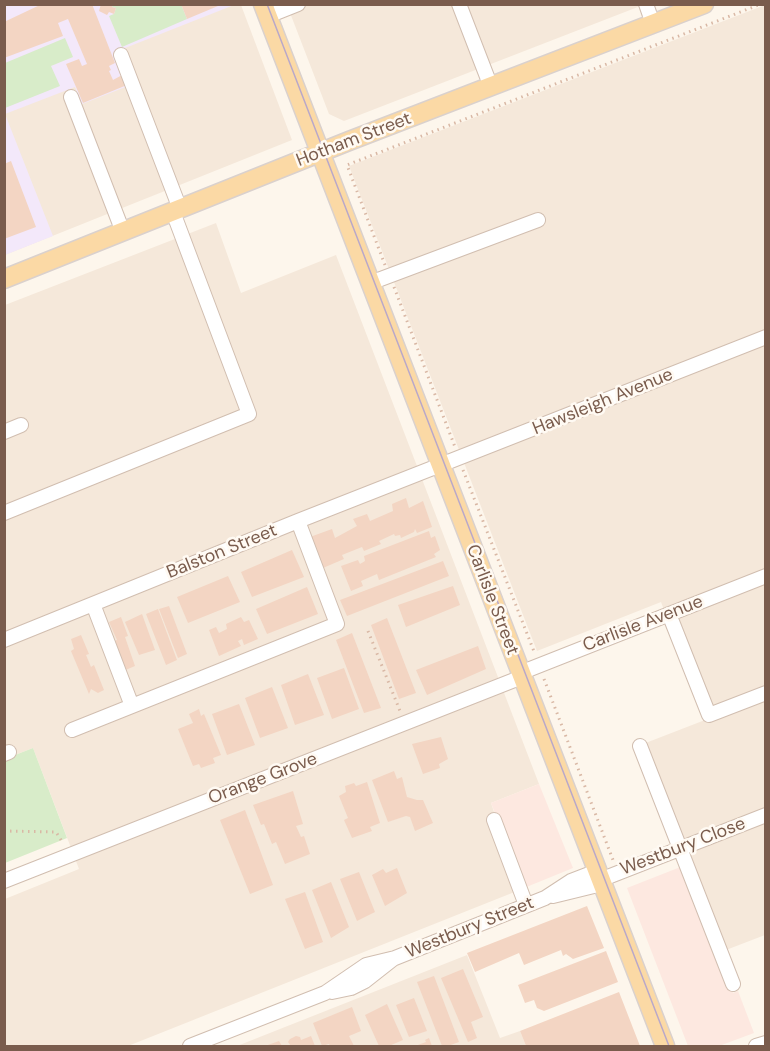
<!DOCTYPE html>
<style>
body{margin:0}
#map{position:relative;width:770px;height:1051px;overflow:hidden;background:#fdf6ec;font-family:"DM Sans",sans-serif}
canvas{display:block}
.frame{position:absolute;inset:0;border:6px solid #7a5c4d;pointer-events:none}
</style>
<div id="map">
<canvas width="770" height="1051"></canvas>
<div class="frame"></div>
</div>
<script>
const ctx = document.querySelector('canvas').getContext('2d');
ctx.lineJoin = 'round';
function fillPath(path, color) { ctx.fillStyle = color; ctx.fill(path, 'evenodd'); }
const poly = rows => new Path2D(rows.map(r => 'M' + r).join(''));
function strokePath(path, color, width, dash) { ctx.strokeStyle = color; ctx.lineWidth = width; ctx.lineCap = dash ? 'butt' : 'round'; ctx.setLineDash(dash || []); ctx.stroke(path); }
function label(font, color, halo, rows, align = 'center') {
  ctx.font = font + ' "DM Sans",sans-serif'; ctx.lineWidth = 5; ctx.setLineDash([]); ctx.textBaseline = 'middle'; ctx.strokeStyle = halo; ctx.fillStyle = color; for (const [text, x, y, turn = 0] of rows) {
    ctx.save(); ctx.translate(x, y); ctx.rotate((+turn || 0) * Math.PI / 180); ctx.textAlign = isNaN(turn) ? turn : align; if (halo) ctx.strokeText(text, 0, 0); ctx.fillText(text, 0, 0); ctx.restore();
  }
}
fillPath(poly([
 [5,5,241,5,292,140,5,255],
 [287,5,643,5,344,121,329,114],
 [765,5,765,935,726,950,643,744,705,720,661,602,537,651,349,166],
 [216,223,241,293,336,255,539,784,491,803,494,812,489,815,517,891,128,1046,5,1046,5,899,79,869,33,748,5,759,5,305],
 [467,955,500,1038,520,1031,526,1046,237,1046]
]), '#f5e8da');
fillPath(poly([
 [539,784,573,868,524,888,491,803],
 [683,866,733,993,738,991,754,1033,719,1046,688,1046,627,888]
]), '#fde8e0');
fillPath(poly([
 [5,5,234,5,115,52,128,86,82,104,75,87,5,114,53,236,5,255]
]), '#f3e8fa');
fillPath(poly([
 [181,4,187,19,122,47,109,16,114,14,116,8,112,7,113,5],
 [65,38,73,57,51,66,60,86,5,108,5,63],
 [33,748,67,838,5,863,5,759]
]), '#d8ecc9');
fillPath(poly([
 [42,4,92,4,115,63,109,66,111,70,109,71,113,80,124,74,127,85,83,103,66,64,79,59,82,66,87,64,68,19,58,23,63,36,4,58,4,22],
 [101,4,113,4,112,7,116,8,114,14,109,12,107,15,99,11],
 [181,4,217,4,218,6,187,19],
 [11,161,36,227,4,239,4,164],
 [406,498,409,508,423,501,432,527,417,533,415,529,414,532,401,538,400,535,395,536,394,534,379,541,381,544,364,551,362,547,342,555,344,559,323,568,310,537,332,529,335,538,357,526,353,519,367,514,370,521,393,511,392,504],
 [429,531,431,538,435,536,440,550,434,554,436,557,379,580,377,574,361,581,363,586,351,591,341,566,358,560,360,564,365,561,364,556],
 [292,550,304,577,252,597,241,572],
 [443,561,449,576,347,616,340,600],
 [228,576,240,602,188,623,177,597],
 [453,586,460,605,406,627,398,605],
 [307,587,318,614,267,634,256,609],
 [169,606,187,654,178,658,159,609],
 [158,609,177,660,166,665,146,614],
 [142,614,155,650,139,655,125,622],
 [121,617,128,636,125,637,135,666,123,671,111,642,117,640,109,622],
 [241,617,244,622,249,620,258,639,244,645,242,639,238,641,241,646,219,656,209,630,216,627,219,633,227,629,226,624],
 [387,618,416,693,399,699,371,625],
 [352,633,381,708,364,713,336,640],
 [81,635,89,654,86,655,91,667,94,665,104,690,98,693,91,689,89,694,71,651,74,649,71,639],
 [478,646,486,669,427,695,416,670],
 [344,668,359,709,332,719,317,678],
 [308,674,324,715,295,725,281,685],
 [272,687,288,728,260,738,245,698],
 [239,704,255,745,227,755,212,714],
 [199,709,201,716,204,714,221,755,213,758,215,763,201,768,199,764,193,766,178,729,193,723,189,714],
 [441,737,448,759,439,764,440,768,423,774,412,744],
 [394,771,397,779,402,777,407,797,417,800,423,800,433,823,415,831,410,817,406,816,388,822,372,780],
 [367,782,380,823,370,827,372,831,352,838,344,820,348,818,339,796,346,792,345,786,354,783,356,786],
 [293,791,303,824,296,826,301,837,304,836,310,854,285,864,276,842,272,844,264,824,261,825,253,805],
 [245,810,273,885,250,894,220,820],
 [397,868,407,893,385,906,372,875,383,869,386,873],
 [359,872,375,912,357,921,340,879],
 [331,882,349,927,331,938,312,890],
 [305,892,323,942,305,949,285,899],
 [587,906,604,948,573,959,566,954,563,956,561,950,524,965,519,953,475,972,467,953],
 [606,951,618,982,544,1011,537,1008,534,1000,525,1003,518,985],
 [463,969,483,1017,471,1022,477,1038,468,1042,441,978],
 [434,976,459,1042,448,1046,442,1046,417,982],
 [619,992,640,1046,526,1046,520,1031],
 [414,998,427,1031,409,1037,396,1005],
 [387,1004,403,1040,389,1046,379,1046,365,1015],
 [352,1007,361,1031,349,1036,354,1046,330,1046,329,1044,322,1046,313,1023],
 [296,1036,300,1037,301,1040,311,1036,315,1046,291,1046,288,1042,290,1039],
 [429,1038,432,1046,415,1046,426,1042,425,1040],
 [279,1041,282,1046,265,1046]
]), '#f3d5c3');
const minor = poly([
 [459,4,491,87],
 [646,4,653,24],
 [268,16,298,4],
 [121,55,180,209],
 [71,97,123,232],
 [370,283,538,220],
 [4,432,21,425],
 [4,513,249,414,173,212],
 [93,604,132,706],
 [669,614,709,715,766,693],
 [4,640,298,521,766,337],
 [520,673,766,576],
 [72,730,337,624,298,521],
 [640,746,733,984],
 [4,754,9,752],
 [494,820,526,905],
 [600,880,766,815],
 [4,881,522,677],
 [553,896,602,884],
 [332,992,351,988,365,981,393,959],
 [190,1046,325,993,366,965,395,958,545,898,571,881,597,871],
 [756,1046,766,1043]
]);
const major = poly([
 [263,4,665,1046],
 [4,279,349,141,704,4]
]);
strokePath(minor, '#d1beb0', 16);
strokePath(major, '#dad1cd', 21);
strokePath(poly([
 [385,265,347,165,761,4],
 [394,287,455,447],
 [463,470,535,654],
 [368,631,400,711],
 [544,679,613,860],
 [4,831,56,832,63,843]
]), '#d9b8a5', 3, [1.5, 4.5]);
strokePath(minor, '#fff', 14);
strokePath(major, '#fbd9a5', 18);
strokePath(poly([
 [267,4,669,1046]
]), '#b9a8c9', 1.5);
label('18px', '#7a5c4d', '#fffaf3', [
 ["Hotham Street",354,140,-21],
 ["Hawsleigh Avenue",603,402,-22],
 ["Balston Street",222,552,-22],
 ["Carlisle Street",492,600,69],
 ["Carlisle Avenue",643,624,-21],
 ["Orange Grove",263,779,-21],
 ["Westbury Close",683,847,-21],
 ["Westbury Street",470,928,-22]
]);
</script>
